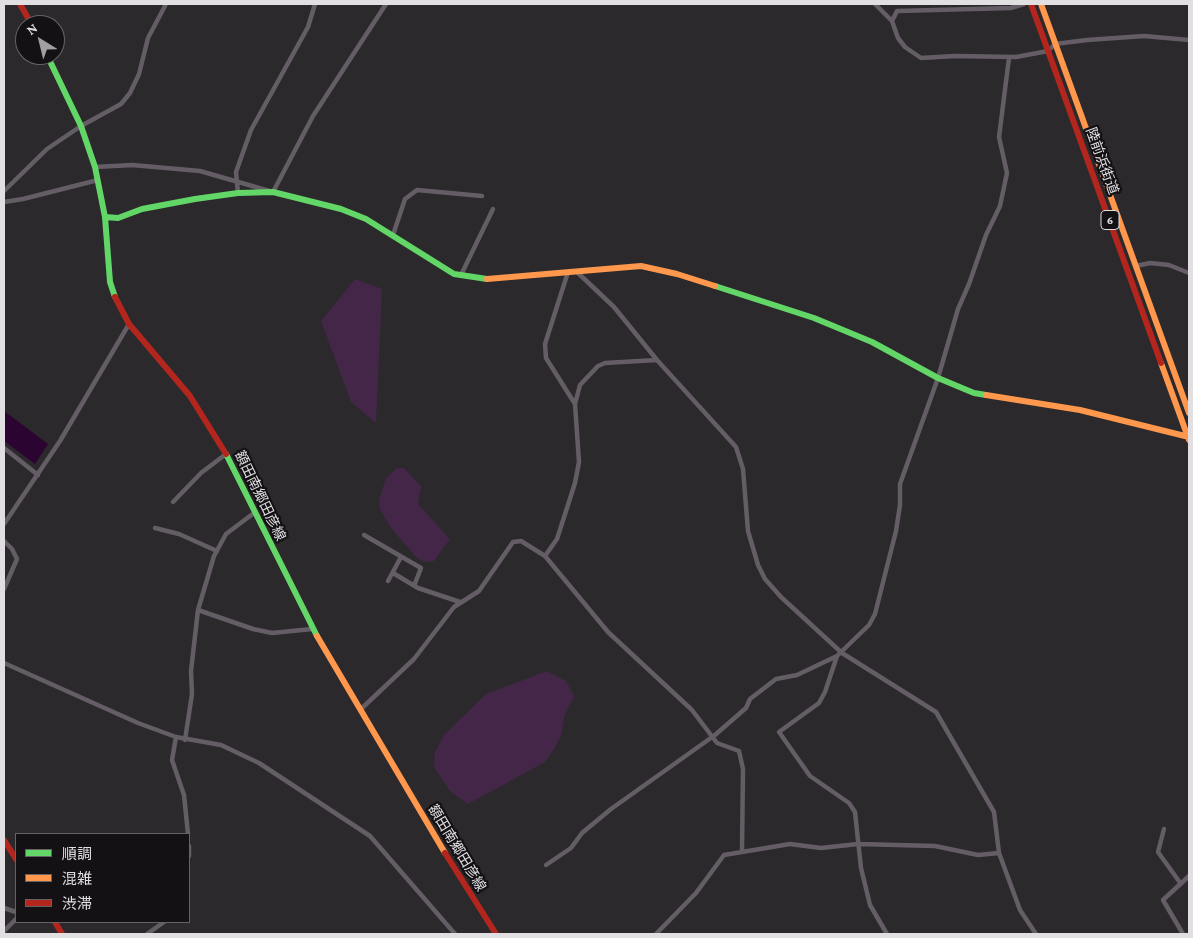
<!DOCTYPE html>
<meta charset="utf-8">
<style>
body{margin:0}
#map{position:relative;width:1193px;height:938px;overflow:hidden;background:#2b292c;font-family:"Crimson Pro","Noto Sans JP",serif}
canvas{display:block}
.frame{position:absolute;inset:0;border:5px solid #e2dfe3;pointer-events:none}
.legend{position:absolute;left:15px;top:833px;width:175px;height:90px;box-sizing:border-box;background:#131114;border:1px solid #666367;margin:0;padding:6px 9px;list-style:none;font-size:15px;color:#e2dfe3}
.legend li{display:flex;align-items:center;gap:10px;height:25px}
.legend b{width:25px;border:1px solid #666367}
.north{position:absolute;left:15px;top:15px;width:50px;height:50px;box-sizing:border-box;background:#131114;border:1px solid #666367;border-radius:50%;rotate:324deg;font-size:14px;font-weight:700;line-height:20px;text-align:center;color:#e2dfe3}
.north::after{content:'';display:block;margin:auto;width:18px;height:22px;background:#a29fa3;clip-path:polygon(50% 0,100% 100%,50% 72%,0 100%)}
</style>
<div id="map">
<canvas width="1193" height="938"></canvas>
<div class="frame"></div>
<ul class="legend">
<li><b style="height:6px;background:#63d668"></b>順調</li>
<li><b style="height:6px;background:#ff974d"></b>混雑</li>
<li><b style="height:6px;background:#b3261e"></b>渋滞</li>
</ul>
<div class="north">N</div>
</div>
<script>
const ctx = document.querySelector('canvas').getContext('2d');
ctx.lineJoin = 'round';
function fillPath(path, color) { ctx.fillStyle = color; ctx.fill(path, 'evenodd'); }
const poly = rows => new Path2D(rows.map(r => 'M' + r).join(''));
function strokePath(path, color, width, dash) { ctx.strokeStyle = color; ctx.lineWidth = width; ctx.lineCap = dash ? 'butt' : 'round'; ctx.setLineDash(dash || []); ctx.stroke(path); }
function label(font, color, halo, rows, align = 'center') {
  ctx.font = font + ' "Crimson Pro","Noto Sans JP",serif'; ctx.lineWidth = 4.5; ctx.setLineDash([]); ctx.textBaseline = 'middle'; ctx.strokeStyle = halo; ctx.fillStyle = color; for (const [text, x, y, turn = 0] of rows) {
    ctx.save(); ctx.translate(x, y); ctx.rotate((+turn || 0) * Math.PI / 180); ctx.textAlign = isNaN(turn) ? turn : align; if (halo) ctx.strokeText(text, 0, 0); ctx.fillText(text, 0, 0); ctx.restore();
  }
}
fillPath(poly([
 [355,279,382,289,376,423,351,402,321,321],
 [397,468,404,468,421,486,418,504,450,539,434,561,425,562,417,558,391,528,380,510,379,500,386,478],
 [547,671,566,681,574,696,564,717,561,736,554,749,545,762,468,804,450,791,434,767,435,752,444,735,486,694]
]), '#432648');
fillPath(poly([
 [4,411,48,444,35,464,4,441]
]), '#2c0431');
strokePath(poly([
 [875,4,892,21],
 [1024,4,1011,8,897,11,892,21,898,38,905,47,921,58,955,56,1016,57,1048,51,1055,44,1087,40,1144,36,1189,40],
 [95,167,132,165,200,171,273,192,313,116,386,4],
 [4,191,47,149,81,126,121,104,130,93,139,74,148,38,166,4],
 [238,193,236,172,251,130,308,27,315,4],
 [4,202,23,199,98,180],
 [393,235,405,199,417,190,482,196],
 [1136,266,1150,263,1169,265,1189,273],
 [568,272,545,344,546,358,575,404],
 [577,272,614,307,657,360,736,447,743,469,748,531,758,565,765,579,781,597,842,653,936,712,994,812,999,853,1020,910,1036,934],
 [461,275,493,209],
 [4,448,38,475],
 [173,502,201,473,226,454],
 [4,524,60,441,129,324],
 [155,528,179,534,217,551],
 [364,535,421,568,414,586],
 [4,541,12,549,17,559,4,589],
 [545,556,557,539,575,483,579,462,575,404,580,385,598,366,605,363,657,360],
 [393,573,418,588,460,602],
 [388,581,401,557],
 [198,610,253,629,272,633,312,629],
 [837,656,825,692,819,703,779,732,810,776,849,803,855,812,861,868,870,905,887,934],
 [4,663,138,723,176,737,221,745,259,763,370,836,455,934],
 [360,710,414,659,454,607,479,591,513,542,521,541,545,556,608,632,692,710,717,743,739,751,743,769,742,851],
 [176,737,172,760,184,795,188,834],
 [185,740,192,694,191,671,198,610,214,556,226,534,254,513],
 [1164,829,1158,852,1181,884],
 [189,846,189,856],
 [546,865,571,848,582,833,611,809,715,735,746,708,750,699,776,679,797,675,837,656,869,625,875,614,896,531,900,505,900,484,938,378,958,309,969,284,986,235,1000,206,1007,173,999,137,1009,58],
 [4,908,16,912],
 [4,931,16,919],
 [147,934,164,922],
 [656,934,696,893,724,855,790,844,821,848,858,844,935,846,978,855,999,853],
 [1183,934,1163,900,1189,876]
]), '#655d66', 4.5);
strokePath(poly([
 [47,55,81,126,95,167,105,217,110,282,115,297],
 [105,217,118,218,142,209,195,199,238,193,273,192,341,209,366,219,454,274,487,279],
 [715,286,814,318,872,342,938,378,974,393,986,395],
 [226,454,317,636]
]), '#63d668', 6);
strokePath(poly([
 [1041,4,1189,413],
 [487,279,641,266,677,274,715,286],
 [1161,363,1189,440],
 [986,395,1080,410,1189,437],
 [317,636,445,853]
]), '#ff974d', 6);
strokePath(poly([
 [20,4,32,25],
 [1031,4,1161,363],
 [115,297,129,324,190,396,226,454],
 [4,840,16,859],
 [445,853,496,934],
 [55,922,62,934]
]), '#b3261e', 6);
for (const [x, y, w] of [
 [1110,220,18]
]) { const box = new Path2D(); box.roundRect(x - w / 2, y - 9.5, w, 19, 4); ctx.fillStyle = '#131114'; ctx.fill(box); strokePath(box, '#e2dfe3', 1); }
label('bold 12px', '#e2dfe3', null, [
 ["6",1110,220]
]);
label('14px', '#e2dfe3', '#131114', [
 ["陸前浜街道",1102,161,70],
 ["額田南郷田彦線",260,496,64],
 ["額田南郷田彦線",457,848,59]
]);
</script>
